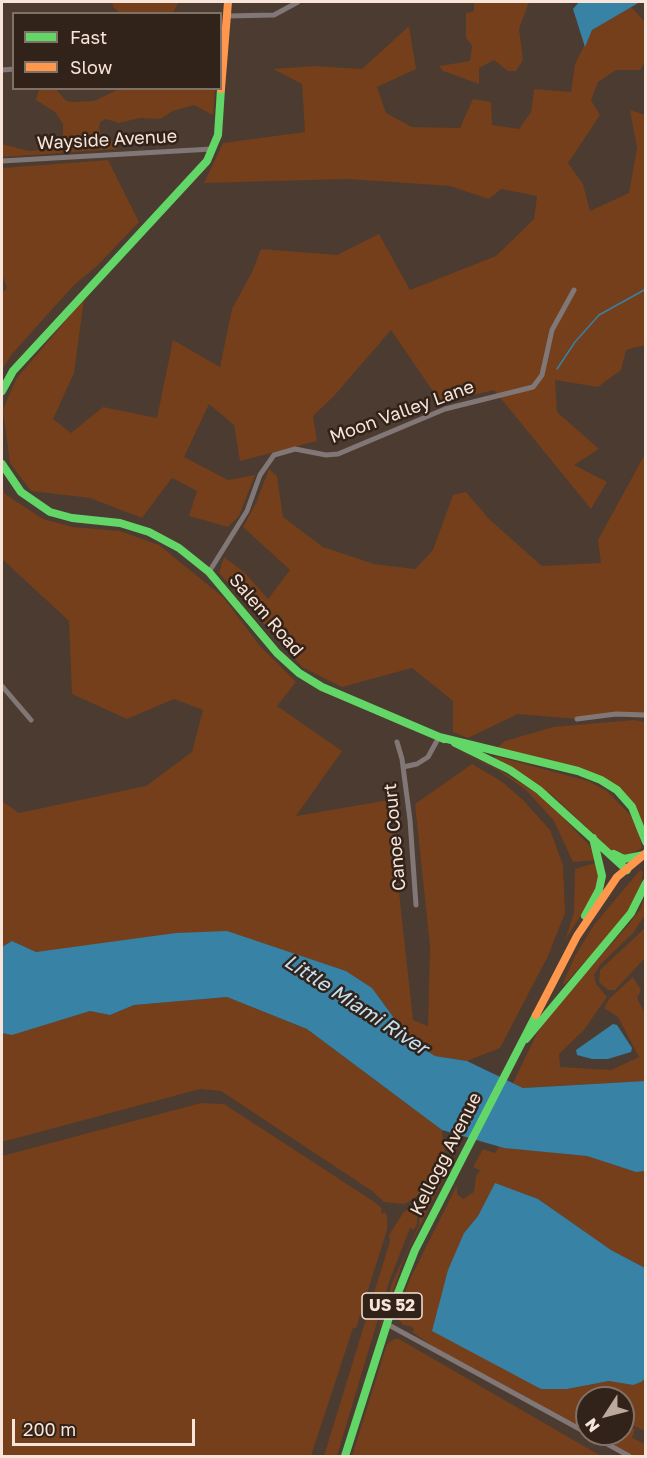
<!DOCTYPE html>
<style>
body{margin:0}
#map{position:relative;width:647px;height:1458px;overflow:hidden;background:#4b3b30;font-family:"Golos Text",sans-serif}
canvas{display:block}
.frame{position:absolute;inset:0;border:3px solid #f8e4d8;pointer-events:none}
.legend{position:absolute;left:12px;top:12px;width:210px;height:78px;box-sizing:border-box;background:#32231a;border:2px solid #817066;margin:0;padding:8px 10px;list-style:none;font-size:18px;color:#f8e4d8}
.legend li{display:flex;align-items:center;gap:12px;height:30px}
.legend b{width:30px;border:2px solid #817066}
.north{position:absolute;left:575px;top:1386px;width:60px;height:60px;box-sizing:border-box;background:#32231a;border:2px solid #817066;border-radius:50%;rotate:234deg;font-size:16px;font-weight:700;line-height:24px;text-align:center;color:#f8e4d8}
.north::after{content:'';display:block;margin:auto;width:21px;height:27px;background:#bba99d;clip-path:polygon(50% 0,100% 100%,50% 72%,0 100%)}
.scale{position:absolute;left:12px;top:1419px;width:183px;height:27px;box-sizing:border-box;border:3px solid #f8e4d8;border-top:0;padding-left:8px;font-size:18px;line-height:21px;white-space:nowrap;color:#f8e4d8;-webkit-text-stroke:4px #32231a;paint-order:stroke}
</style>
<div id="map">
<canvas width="647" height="1458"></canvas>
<div class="frame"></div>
<ul class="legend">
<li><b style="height:8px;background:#63d668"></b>Fast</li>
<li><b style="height:8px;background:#ff974d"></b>Slow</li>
</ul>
<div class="north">N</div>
<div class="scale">200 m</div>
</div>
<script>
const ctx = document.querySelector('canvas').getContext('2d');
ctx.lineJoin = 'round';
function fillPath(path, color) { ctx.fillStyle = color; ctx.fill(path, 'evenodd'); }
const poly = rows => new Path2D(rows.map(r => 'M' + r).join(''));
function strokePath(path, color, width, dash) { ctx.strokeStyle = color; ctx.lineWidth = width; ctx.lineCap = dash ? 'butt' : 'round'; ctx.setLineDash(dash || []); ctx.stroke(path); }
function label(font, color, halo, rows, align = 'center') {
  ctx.font = font + ' "Golos Text",sans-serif'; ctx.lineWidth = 5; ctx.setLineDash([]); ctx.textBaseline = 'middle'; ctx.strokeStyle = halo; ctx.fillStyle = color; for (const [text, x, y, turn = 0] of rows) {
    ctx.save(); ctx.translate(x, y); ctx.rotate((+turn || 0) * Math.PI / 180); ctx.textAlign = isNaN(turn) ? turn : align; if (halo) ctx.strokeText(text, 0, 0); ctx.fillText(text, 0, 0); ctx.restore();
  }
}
fillPath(poly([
 [112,2,179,2,172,14,120,13,113,7],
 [474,2,529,2,519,29,523,60,516,71,508,71,494,60,479,68,479,84,443,71,439,66,470,61,472,46,466,38,466,13,474,11],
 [631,7,645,22,645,62,640,70,616,70,598,82,591,100,600,115,568,163,583,184,590,211,629,193,637,148,630,110,645,115,645,345,626,350,621,370,598,387,555,380,557,412,599,449,574,465,607,482,591,509,494,390,441,403,391,330,334,396,313,416,317,441,240,461,234,425,209,404,184,457,228,480,255,475,239,516,228,527,189,516,197,491,172,478,142,518,90,498,31,491,10,463,3,410,16,379,84,299,74,373,53,419,71,433,103,407,157,418,173,340,220,367,232,309,252,272,261,249,337,255,379,234,410,290,496,256,534,219,537,196,501,189,489,199,450,186,348,179,204,183,223,143,305,132,302,84,273,69,314,66,362,69,409,26,416,69,377,87,386,113,412,127,460,128,473,99,491,102,492,125,519,129,531,112,534,89,571,92,575,64,592,30],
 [39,89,56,89,66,101,73,102,94,101,119,89,215,89,213,115,194,105,173,111,160,119,140,118,119,123,106,119,100,122,99,129,102,135,114,142,117,149,2,157,2,144,29,151,52,149,63,139,63,124,55,112,36,100],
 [108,160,139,222,97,266,74,285,12,354,2,370,2,293,7,288,2,274,2,168],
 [645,454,645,718,605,716,577,719,518,714,468,738,453,732,453,701,412,668,342,687,302,667,219,573,224,557,245,573,268,599,290,570,243,527,256,503,269,469,277,476,283,517,323,547,374,564,415,569,433,550,453,495,466,492,489,519,542,566,601,563,598,540],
 [2,486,5,494,43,519,73,527,120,531,159,545,223,597,260,646,296,682,277,706,342,751,296,816,389,800,413,1020,428,1026,430,946,415,804,472,764,501,781,523,800,550,830,563,865,565,913,548,956,500,1048,467,1061,435,1056,411,1041,372,988,346,971,294,954,73,948,36,952,12,941,2,947,2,801,19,813,146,786,192,752,203,710,174,699,127,719,72,694,69,621,2,559],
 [634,720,645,722,645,829,614,785,497,748,505,741,553,727],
 [444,745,496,768,535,792,551,805,589,845,597,860,573,862,554,821,527,791,498,770],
 [495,756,588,781,607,791,631,816,638,830,642,848,627,856,613,852,552,795,495,758],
 [598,862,600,869,594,895,565,940,574,913,575,869],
 [640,870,643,872,641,884,628,913,565,984,563,983,575,956,594,925],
 [645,895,645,915,633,933,600,965,594,975,596,984,607,997,583,1031,559,1054,560,1067,611,1070,639,1057,618,1017,604,1008,610,998,633,977,641,990,637,998,645,1014,645,1081,523,1088,513,1083,536,1035,550,1014,629,924,641,908],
 [645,928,645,958,615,990,608,990,599,982,600,970],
 [227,997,307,1029,442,1130,446,1160,433,1174,437,1179,430,1188,405,1204,384,1202,372,1191,221,1091,200,1089,2,1142,2,1033,12,1034,90,1011,110,1015,134,1005],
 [201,1103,224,1104,373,1201,382,1208,381,1214,385,1212,387,1216,387,1230,356,1328,353,1328,311,1456,2,1456,2,1156],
 [499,1147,587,1156,636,1172,645,1171,645,1268,611,1250,538,1199,495,1184,478,1216,464,1233,567,1389,609,1381,633,1385,645,1378,645,1431,623,1421,623,1398,587,1398,587,1402,577,1407,579,1410,587,1406,587,1420,583,1428,437,1349,412,1332,414,1330,411,1326,403,1325,400,1321,397,1313,411,1277,457,1185,457,1194,463,1199,474,1192,476,1176,480,1170,473,1167,483,1149,495,1153],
 [443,1179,405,1256,377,1337,392,1283,419,1225,420,1201],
 [417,1202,417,1224,414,1230,410,1228,389,1282,337,1456,324,1456,390,1241,389,1235,403,1213],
 [394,1339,399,1339,601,1456,352,1456,387,1344],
 [623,1426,635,1429,632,1438,645,1444,645,1456,632,1456,611,1445,608,1437,610,1434,623,1434]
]), '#743f1a');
fillPath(poly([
 [579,2,640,2,592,30,585,47,573,9],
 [227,931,346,971,372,988,411,1041,435,1056,467,1061,523,1088,645,1081,645,1171,636,1172,587,1156,504,1148,442,1130,307,1029,227,997,134,1005,110,1015,90,1011,12,1035,2,1033,2,947,12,941,36,952,176,933],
 [613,1024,617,1025,632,1048,631,1052,608,1059,592,1059,577,1055,576,1050],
 [495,1183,538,1199,611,1250,645,1268,646,1378,641,1382,633,1385,609,1381,567,1389,541,1389,432,1331,448,1270,464,1233,478,1216]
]), '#3782a5');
strokePath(poly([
 [557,369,575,342,599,315,646,289]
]), '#3782a5', 1.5);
strokePath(poly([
 [227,16,274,15,298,2],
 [2,70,14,69],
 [2,161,212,149],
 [209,572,247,511,260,475,274,455,295,449,326,455,338,454,445,409,533,387,542,375,552,330,574,290],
 [2,686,31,720],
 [577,719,616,714,646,715],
 [397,742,402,759,410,820,416,905],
 [403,767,417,764,428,757,439,737],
 [387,1324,587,1433],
 [589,1434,629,1456]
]), '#817777', 5);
strokePath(poly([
 [2,391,13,371,207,161,218,135,221,89],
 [2,464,21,492,50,512,72,518,120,523,149,532,179,548,209,572,277,653,299,673,322,687,444,739],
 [439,737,578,771,601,780,617,790,632,807,646,842],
 [455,743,510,770,539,790,627,870],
 [614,854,624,859,644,855],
 [585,916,599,890,602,876,593,838],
 [526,1039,631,913,646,883],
 [345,1456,392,1308,415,1250,536,1015]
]), '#63d668', 8);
strokePath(poly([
 [221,89,228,2],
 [536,1015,577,936,617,877,646,853]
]), '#ff974d', 8);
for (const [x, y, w] of [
 [392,1306,60]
]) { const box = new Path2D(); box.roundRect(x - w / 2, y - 13, w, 26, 4.5); ctx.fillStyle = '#32231a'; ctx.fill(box); strokePath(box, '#f8e4d8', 1.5); }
label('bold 16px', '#f8e4d8', null, [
 ["US 52",392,1306]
]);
label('18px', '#f8e4d8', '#32231a', [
 ["Wayside Avenue",107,140,-3],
 ["Moon Valley Lane",402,412,-20],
 ["Salem Road",266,615,49],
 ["Canoe Court",395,837,-95],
 ["Kellogg Avenue",446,1154,-63]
]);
label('italic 20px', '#c4e2f3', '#32231a', [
 ["Little Miami River",356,1005,33]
]);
</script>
